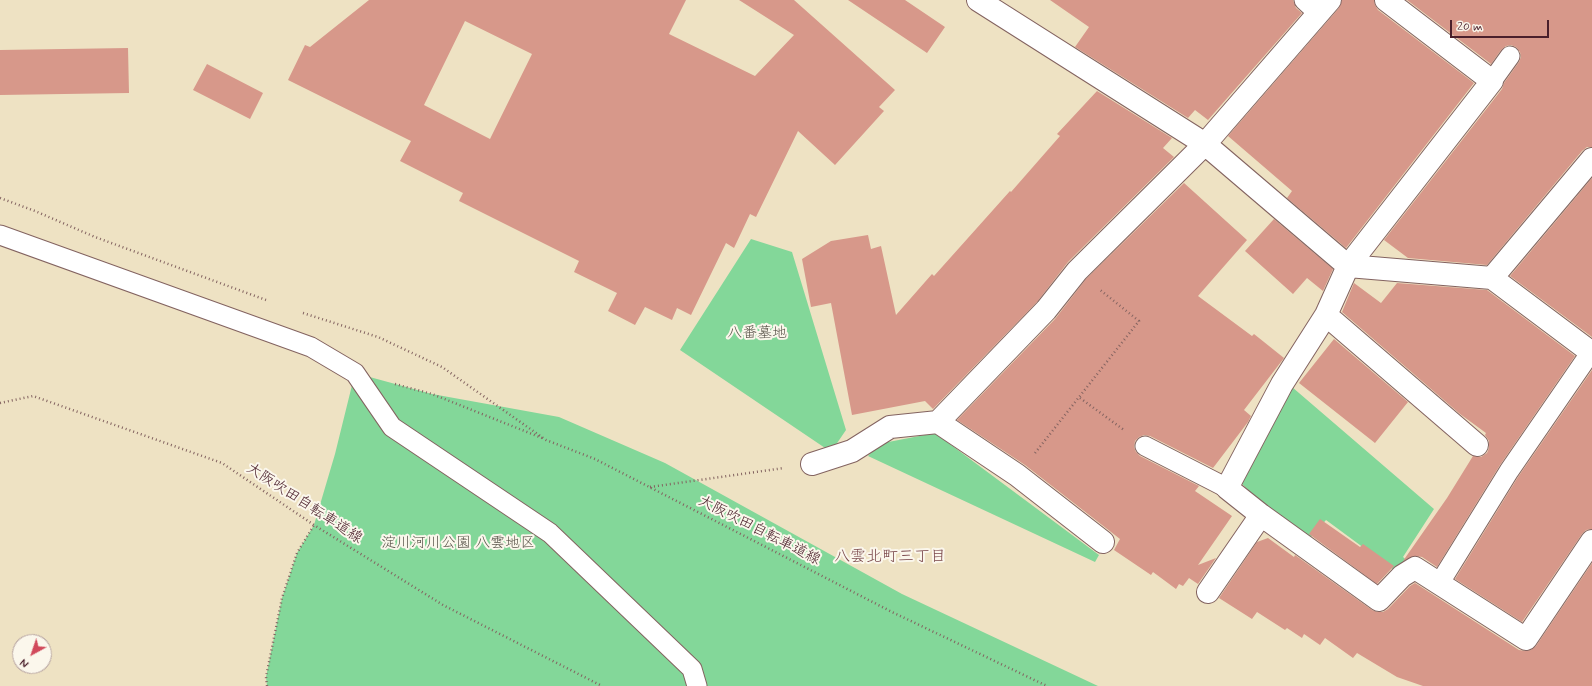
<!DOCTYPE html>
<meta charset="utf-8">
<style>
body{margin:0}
#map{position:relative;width:1592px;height:686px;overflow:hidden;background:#eee2c3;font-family:Mynerve,sans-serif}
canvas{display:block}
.north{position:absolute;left:12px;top:634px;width:40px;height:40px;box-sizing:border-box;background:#fbf7ec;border:1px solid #b4a19f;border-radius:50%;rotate:220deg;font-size:11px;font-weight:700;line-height:16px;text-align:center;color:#4a1f2b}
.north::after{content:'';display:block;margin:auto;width:14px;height:18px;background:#d1495b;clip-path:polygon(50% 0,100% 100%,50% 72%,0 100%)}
.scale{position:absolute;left:1450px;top:20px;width:99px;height:18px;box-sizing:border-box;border:2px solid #4a1f2b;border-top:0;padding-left:5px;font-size:12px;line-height:14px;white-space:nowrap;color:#4a1f2b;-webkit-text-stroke:3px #fbf7ec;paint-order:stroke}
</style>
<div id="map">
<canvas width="1592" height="686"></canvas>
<div class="north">N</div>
<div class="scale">20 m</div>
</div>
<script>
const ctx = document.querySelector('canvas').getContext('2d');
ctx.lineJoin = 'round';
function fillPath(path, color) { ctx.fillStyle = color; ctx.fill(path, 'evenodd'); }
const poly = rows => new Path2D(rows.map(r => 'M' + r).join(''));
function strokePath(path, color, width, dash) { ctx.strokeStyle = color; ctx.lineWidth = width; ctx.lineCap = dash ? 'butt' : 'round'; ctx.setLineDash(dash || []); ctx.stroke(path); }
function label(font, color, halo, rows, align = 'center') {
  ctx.font = font + ' Mynerve,"Klee One",sans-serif'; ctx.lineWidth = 4; ctx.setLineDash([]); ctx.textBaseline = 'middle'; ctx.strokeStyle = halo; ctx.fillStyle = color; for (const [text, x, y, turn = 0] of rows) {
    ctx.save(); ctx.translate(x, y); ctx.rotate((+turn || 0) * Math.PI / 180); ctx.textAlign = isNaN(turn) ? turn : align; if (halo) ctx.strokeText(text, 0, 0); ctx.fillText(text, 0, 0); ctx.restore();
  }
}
fillPath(poly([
 [751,239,792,252,846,430,831,452,680,350],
 [355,373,432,394,559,417,665,463,902,594,1098,686,267,686,266,677,282,598,297,553,314,525,335,454],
 [1292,387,1434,509,1403,557,1415,568,1402,576,1326,520,1304,545,1240,482],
 [935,433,1099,555,1095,562,868,456,878,444]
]), '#83d799');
fillPath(poly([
 [369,0,686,0,669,34,755,76,794,35,739,0,794,0,895,90,879,107,884,111,835,165,798,131,756,217,750,214,734,248,726,243,691,315,677,308,672,320,645,307,635,325,608,311,617,293,574,272,579,261,459,201,463,193,400,161,411,141,288,80,305,45,310,47],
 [465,21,532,54,490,139,424,105],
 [848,0,905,0,945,27,927,53],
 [1050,0,1293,0,1296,8,1302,13,1208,120,1195,110,1188,118,1075,47,1089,27],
 [1342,0,1374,0,1375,5,1378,10,1474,83,1346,248,1287,198,1292,191,1228,136,1339,8],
 [1407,0,1592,0,1592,147,1587,147,1582,151,1487,265,1408,258,1384,240,1502,89,1504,83,1519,62,1521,57,1520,52,1516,47,1511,45,1506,46,1501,50,1491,64],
 [128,48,129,93,0,95,0,50],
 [207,64,263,93,250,119,193,90],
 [1097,91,1172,138,1163,148,1174,157,1068,262,1037,302,933,409,925,401,852,415,831,303,811,307,802,259,831,241,868,235,871,249,881,246,896,315,932,274,934,276,1010,191,1011,192,1060,136,1057,134],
 [1592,178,1592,337,1510,276],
 [1184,183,1247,240,1198,296,1252,336,1254,334,1284,358,1244,410,1251,416,1248,422,1213,468,1150,436,1144,435,1139,437,1135,441,1134,447,1136,452,1140,456,1199,486,1195,491,1232,516,1198,565,1216,558,1198,584,1189,578,1183,586,1179,584,1176,589,1153,572,1151,575,1114,550,1120,539,1025,465,957,420,1055,319,1086,279],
 [1274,219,1333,269,1323,291,1307,278,1293,294,1245,251],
 [1354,283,1381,303,1397,283,1487,290,1575,356,1500,465,1437,567,1422,557,1416,556,1403,561,1447,498,1473,456,1481,457,1487,453,1489,448,1489,441,1485,435,1486,433,1460,414,1342,312],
 [1334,339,1408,402,1375,443,1299,383],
 [1592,370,1592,529,1586,530,1582,534,1522,622,1455,579,1518,477],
 [1320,519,1360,547,1363,544,1394,566,1377,584,1309,534],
 [1268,538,1294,557,1295,555,1372,610,1377,612,1383,612,1388,609,1410,586,1415,583,1519,650,1525,651,1531,650,1536,646,1592,563,1592,686,1423,686,1397,677,1357,653,1353,658,1325,638,1320,645,1304,634,1302,638,1287,628,1285,630,1257,612,1252,619,1219,598,1257,542]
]), '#d7988a');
const service = poly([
 [1304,0,1318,13],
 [1492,81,1510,56],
 [0,235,311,347,355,373,392,427,550,533,692,669,697,686],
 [1145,446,1227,488],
 [1439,584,1509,471,1591,352]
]);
const minor = poly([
 [978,0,1205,144,1348,266,1492,278,1592,353],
 [1386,0,1492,81,1348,266,1326,315,1282,384,1227,488,1261,515,1379,600,1402,576,1415,568,1526,639,1592,541],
 [1492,278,1592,159],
 [1326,315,1477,445],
 [938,422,1017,475,1103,542],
 [812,464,852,451,890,427,938,422,1046,310,1077,271,1205,144,1330,0],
 [1208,592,1261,515]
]);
strokePath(service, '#836360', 21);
strokePath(minor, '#836360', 24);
strokePath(poly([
 [0,198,35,211,95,237,266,300],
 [303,313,378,337,442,367,546,440,595,459,892,612,1047,686],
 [395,384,432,394,542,438],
 [1080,398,1124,430],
 [0,403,33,396,222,463,314,525,443,605,602,686],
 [1035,453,1139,321,1099,289],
 [650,487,784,468],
 [267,686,266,677,282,598,297,553,314,525]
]), '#836360', 2.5, [1, 3]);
strokePath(service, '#fff', 19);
strokePath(minor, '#fff', 22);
label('15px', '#5b564c', '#fbf7ec', [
 ["八番墓地",757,334],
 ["淀川河川公園 八雲地区",458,544]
]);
label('15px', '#4a1f2b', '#fbf7ec', [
 ["大阪吹田自転車道線",304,504,33],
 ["大阪吹田自転車道線",759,531,27]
]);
label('16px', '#7b494c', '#fbf7ec', [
 ["八雲北町三丁目",890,558]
]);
</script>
